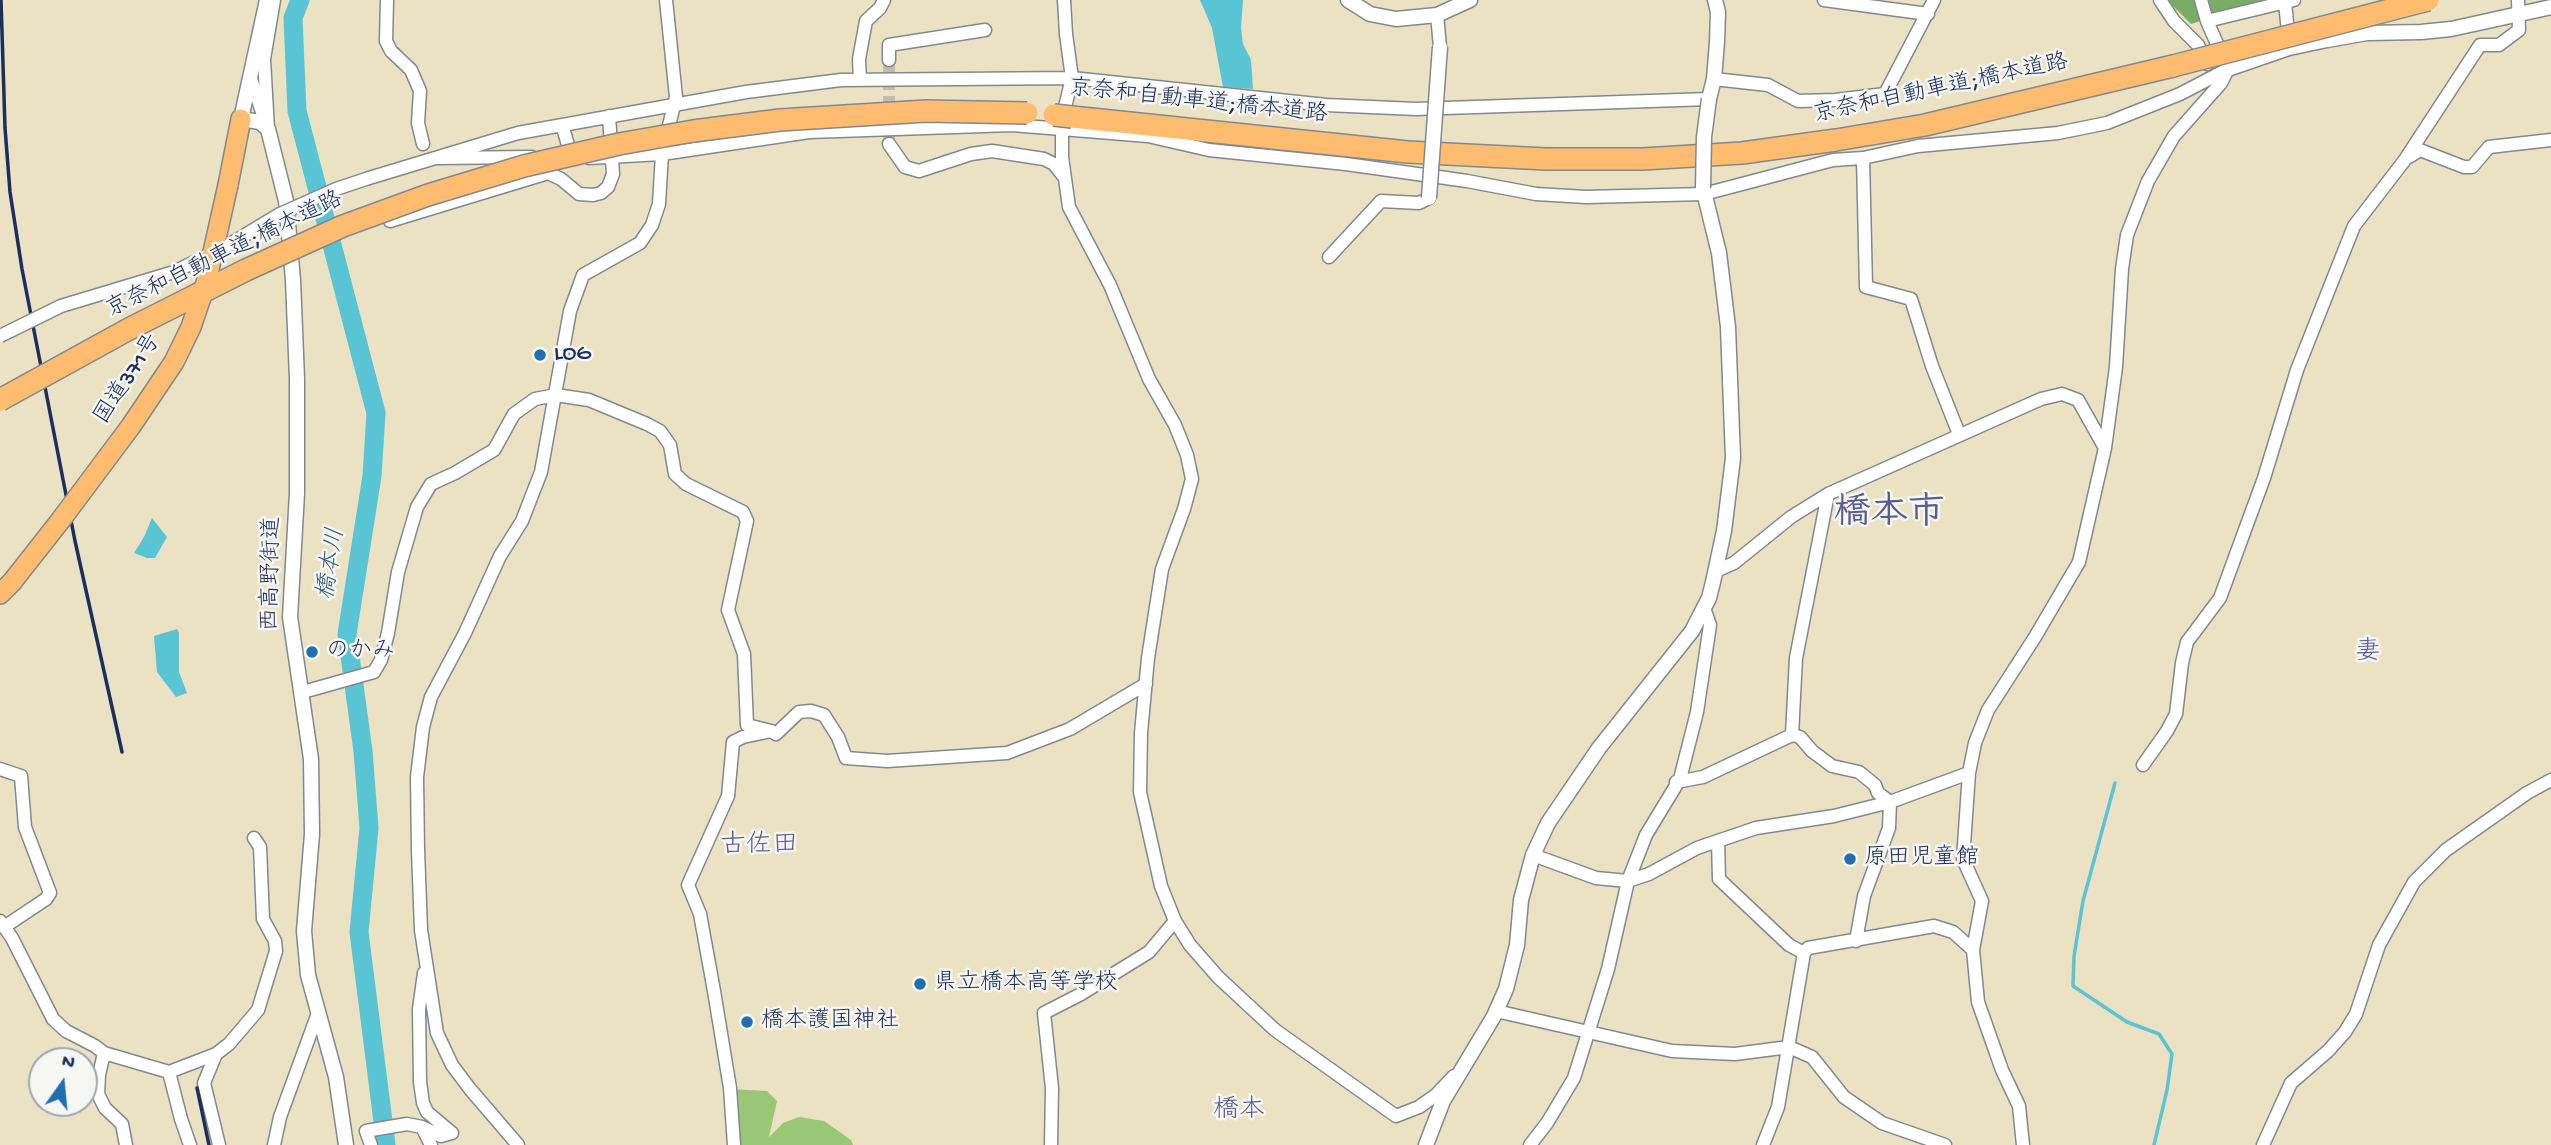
<!DOCTYPE html>
<meta charset="utf-8">
<style>
body{margin:0}
#map{position:relative;width:2551px;height:1145px;overflow:hidden;background:#eae2c2;font-family:"Gochi Hand",sans-serif}
canvas{display:block}
.north{position:absolute;left:28px;top:1047px;width:70px;height:70px;box-sizing:border-box;background:#f6f6f2;border:2px solid #9ea6b7;border-radius:50%;rotate:15deg;font-size:19px;font-weight:700;line-height:28px;text-align:center;color:#1b2f5e}
.north::after{content:'';display:block;margin:auto;width:24px;height:32px;background:#1f6fb2;clip-path:polygon(50% 0,100% 100%,50% 72%,0 100%)}
</style>
<div id="map">
<canvas width="2551" height="1145"></canvas>
<div class="north">N</div>
</div>
<script>
const ctx = document.querySelector('canvas').getContext('2d');
ctx.lineJoin = 'round';
function fillPath(path, color) { ctx.fillStyle = color; ctx.fill(path, 'evenodd'); }
const poly = rows => new Path2D(rows.map(r => 'M' + r).join(''));
function strokePath(path, color, width, dash) { ctx.strokeStyle = color; ctx.lineWidth = width; ctx.lineCap = dash ? 'butt' : 'round'; ctx.setLineDash(dash || []); ctx.stroke(path); }
function label(font, color, halo, rows, align = 'center') {
  ctx.font = font + ' "Gochi Hand","Klee One",sans-serif'; ctx.lineWidth = 5; ctx.setLineDash([]); ctx.textBaseline = 'middle'; ctx.strokeStyle = halo; ctx.fillStyle = color; for (const [text, x, y, turn = 0] of rows) {
    ctx.save(); ctx.translate(x, y); ctx.rotate((+turn || 0) * Math.PI / 180); ctx.textAlign = isNaN(turn) ? turn : align; if (halo) ctx.strokeText(text, 0, 0); ctx.fillText(text, 0, 0); ctx.restore();
  }
}
fillPath(poly([
 [730,1089,767,1091,777,1101,769,1137,783,1123,799,1117,824,1121,851,1140,853,1145,734,1145]
]), '#99c776');
fillPath(poly([
 [2167,0,2266,0,2191,24]
]), '#7aac67');
fillPath(poly([
 [1200,0,1243,0,1241,28,1243,44,1251,60,1253,89,1223,87,1212,28],
 [152,518,167,537,155,558,147,558,134,553,144,537],
 [177,629,179,633,179,672,187,693,176,697,157,672,154,636]
]), '#59c4d3');
strokePath(poly([
 [2115,783,2083,901,2074,956,2073,986,2127,1022,2159,1034,2172,1054,2167,1090,2154,1145]
]), '#59c4d3', 3.5);
strokePath(poly([
 [300,0,293,18,297,111,376,413,372,476,347,634,363,751,369,828,359,932,386,1145]
]), '#59c4d3', 19);
strokePath(poly([
 [889,144,889,60]
]), '#c1beae', 12, [12, 6]);
const minor = poly([
 [387,0,386,41,391,51,411,70,420,91,418,123,423,144],
 [1064,0,1066,34,1072,78,1062,120,1062,157,1069,207,1110,285,1149,379,1175,425,1187,455,1192,479,1184,509,1162,569,1148,658,1141,733,1140,792,1161,886,1175,921,1190,945,1218,977,1275,1030,1396,1116,1419,1107,1436,1095,1454,1076],
 [1824,0,1928,14],
 [2160,0,2174,21,2198,45,2207,64],
 [2285,3,2289,41],
 [1437,15,1440,47],
 [2207,21,2294,0],
 [889,60,889,45,985,30],
 [250,76,263,115],
 [1714,79,1768,85,1798,101,1835,100,1885,94,1934,0],
 [860,80,859,59,866,21,880,8,884,0],
 [562,125,572,158],
 [268,129,264,59,274,0],
 [889,144,905,167,919,171,971,154,992,151,1044,159,1054,164,1065,178],
 [2409,157,2420,150,2464,167,2472,167,2489,147,2551,140],
 [436,158,532,157],
 [589,158,662,154,809,132,1012,125,1148,136,1209,150,1346,164,1467,181,1536,194,1586,197,1704,194,1833,160,1863,158,1918,146,2058,133,2107,123,2180,94,2228,69],
 [1863,158,1866,287,1911,299,1932,366,1959,434],
 [369,178,518,133,746,92,841,80,1072,78,1326,105,1416,109,1709,99],
 [390,221,548,173,561,179,579,194,593,195,601,193,608,187,613,174,609,116],
 [1329,257,1381,201,1419,203,1429,198],
 [1716,571,1734,563,1791,517,1828,494,2041,399,2062,394,2078,400,2105,448],
 [303,692,374,672,381,660,388,633,398,572,417,507,431,484,455,473,494,450,514,414,535,399,556,395,589,400,647,424,660,431,670,445,675,474,686,484,743,512,747,521,728,610,744,654,747,725,771,731,743,737,733,742,728,796,688,885,700,914,714,991,730,1088,734,1145],
 [771,731,776,734,799,712,811,711,824,715,838,737,846,758,887,761,1007,753,1070,729,1146,684],
 [1792,735,1796,658,1828,494],
 [2143,765,2167,731,2176,714,2182,663,2187,642,2220,598,2264,478,2297,370,2354,226,2404,161,2480,45,2499,45,2519,30,2518,0],
 [0,769,21,776,25,827,50,893,46,899,4,927],
 [1676,782,1703,777,1792,735,1800,737,1812,751,1832,766,1859,772,1875,785,1878,793,1890,802],
 [1718,841,1719,879,1789,945,1804,953],
 [1533,855,1596,878,1628,881,1649,874,1697,848,1756,828,1834,816,1890,802,1969,773],
 [0,921,12,938,53,1019,66,1031,95,1046,104,1053,169,1072,181,1119,190,1145],
 [1856,941,1864,896,1889,828,1890,802],
 [1496,1011,1672,1051,1735,1054,1789,1047,1812,1057,1844,1097,1882,1123,1945,1145],
 [104,1053,99,1075,98,1094,105,1108,122,1124,126,1145],
 [216,1054,229,1044,258,1010,276,951,275,941,263,919,260,847,254,838],
 [169,1072,216,1054,204,1083,219,1145],
 [422,1127,441,1136,452,1133,427,1112,423,1103,420,1082,419,1009,424,973],
 [274,1145,280,1117,318,1013],
 [371,1145,366,1131,407,1124,422,1127,431,1145],
 [518,1145,470,1089,452,1065,437,1033,421,930,418,850,417,777,423,727,431,697,465,633,500,556,522,521,541,472,570,311,583,275,640,243,652,225,659,204,662,154,676,97,666,0],
 [1051,1145,1052,1088,1044,1013,1081,994,1149,952,1175,921],
 [1530,1145,1547,1123,1574,1078,1608,969,1628,881,1646,835,1680,779,1697,712,1710,625,1704,608],
 [1763,1145,1778,1107,1804,953,1808,948,1934,926,1953,932,1973,950],
 [2023,1145,2019,1106,2002,1070,1978,1002,1973,950,1982,901,1963,859,1969,773,1975,743,1988,710,2035,637,2079,562,2105,448,2116,367,2122,269,2127,235,2148,181,2174,136,2221,83,2228,69,2207,21,2201,0],
 [2263,1145,2291,1083,2328,1051,2345,1032,2356,1014,2379,945,2414,882,2446,850,2527,793,2551,780]
]);
const tertiary = poly([
 [267,0,241,119,260,122,268,129,286,201,293,280,297,379,297,493,290,617,311,759,312,834,304,931,308,975,336,1077,346,1145],
 [1348,0,1370,14,1396,19,1437,15,1470,0],
 [2228,69,2289,48,2327,40,2367,33,2421,32,2451,29,2551,7],
 [1709,99,1714,79,1717,42,1718,12,1715,0],
 [1426,1145,1443,1101,1494,1016,1506,989,1517,945,1521,900,1533,855,1548,823,1599,748,1692,631,1709,598,1713,582,1724,531,1733,458,1728,327,1719,253,1703,188]
]);
const trunk = poly([
 [228,185,241,119],
 [0,594,12,582,60,521]
]);
const motorway = poly([
 [1072,117,1408,152,1546,159,1643,159,1742,153,1836,140,1925,125,2173,66]
]);
strokePath(minor, '#828890', 15);
strokePath(tertiary, '#828890', 17);
strokePath(trunk, '#828890', 22);
strokePath(motorway, '#828890', 24);
strokePath(minor, '#fff', 12);
strokePath(tertiary, '#fff', 14);
strokePath(trunk, '#fdbc70', 19);
strokePath(motorway, '#fdbc70', 21);
strokePath(poly([
 [1,0,5,128,10,192,22,269,75,541,122,752],
 [197,1088,209,1145]
]), '#1b2f5e', 3.5);
const minorBridge = poly([
 [0,336,61,306,174,272,227,246,280,214,336,189,369,178]
]);
const tertiaryBridge = poly([
 [1703,188,1704,137,1709,99],
 [1429,198,1440,47]
]);
const trunkBridge = poly([
 [60,521,131,426,174,362,191,327,206,283,228,185]
]);
const motorwayBridge = poly([
 [2173,66,2428,0],
 [1054,115,1072,117],
 [0,400,129,329,246,270,343,226,428,195,524,166,619,144,693,131,780,120,926,111,1027,113]
]);
strokePath(minorBridge, '#828890', 15, []);
strokePath(tertiaryBridge, '#828890', 17, []);
strokePath(trunkBridge, '#828890', 22, []);
strokePath(motorwayBridge, '#828890', 24, []);
strokePath(minorBridge, '#fff', 12);
strokePath(tertiaryBridge, '#fff', 14);
strokePath(trunkBridge, '#fdbc70', 19);
strokePath(motorwayBridge, '#fdbc70', 21);
for (const [x, y, r, color] of [
 [540,355,7,"#1f6fb2"],
 [312,652,7,"#1f6fb2"],
 [1850,859,7,"#1f6fb2"],
 [920,984,7,"#1f6fb2"],
 [747,1022,7,"#1f6fb2"]
]) { const dot = new Path2D(); dot.arc(x, y, r, 0, 2 * Math.PI); ctx.fillStyle = color; ctx.fill(dot); strokePath(dot, '#f6f6f2', 2.5); }
label('23px', '#1b2f5e', '#f6f6f2', [
 ["京奈和自動車道;橋本道路",1941,90,-12],
 ["京奈和自動車道;橋本道路",1198,103,6],
 ["京奈和自動車道;橋本道路",225,256,-26],
 ["国道371号",129,380,-57],
 ["西高野街道",273,574,-89]
]);
label('23px', '#1b2f5e', '#f6f6f2', [
 ["LOG",554,355],
 ["のかみ",326,652],
 ["原田児童館",1864,859],
 ["県立橋本高等学校",934,984],
 ["橋本護国神社",761,1022]
], 'left');
label('italic 24px', '#2e5c81', '#f6f6f2', [
 ["橋本川",333,564,-81]
]);
label('26px', '#5a5b91', '#f6f6f2', [
 ["妻",2368,654],
 ["古佐田",759,847],
 ["橋本",1239,1112]
]);
label('bold 37px', '#5a5b91', '#f6f6f2', [
 ["橋本市",1889,516]
]);
</script>
